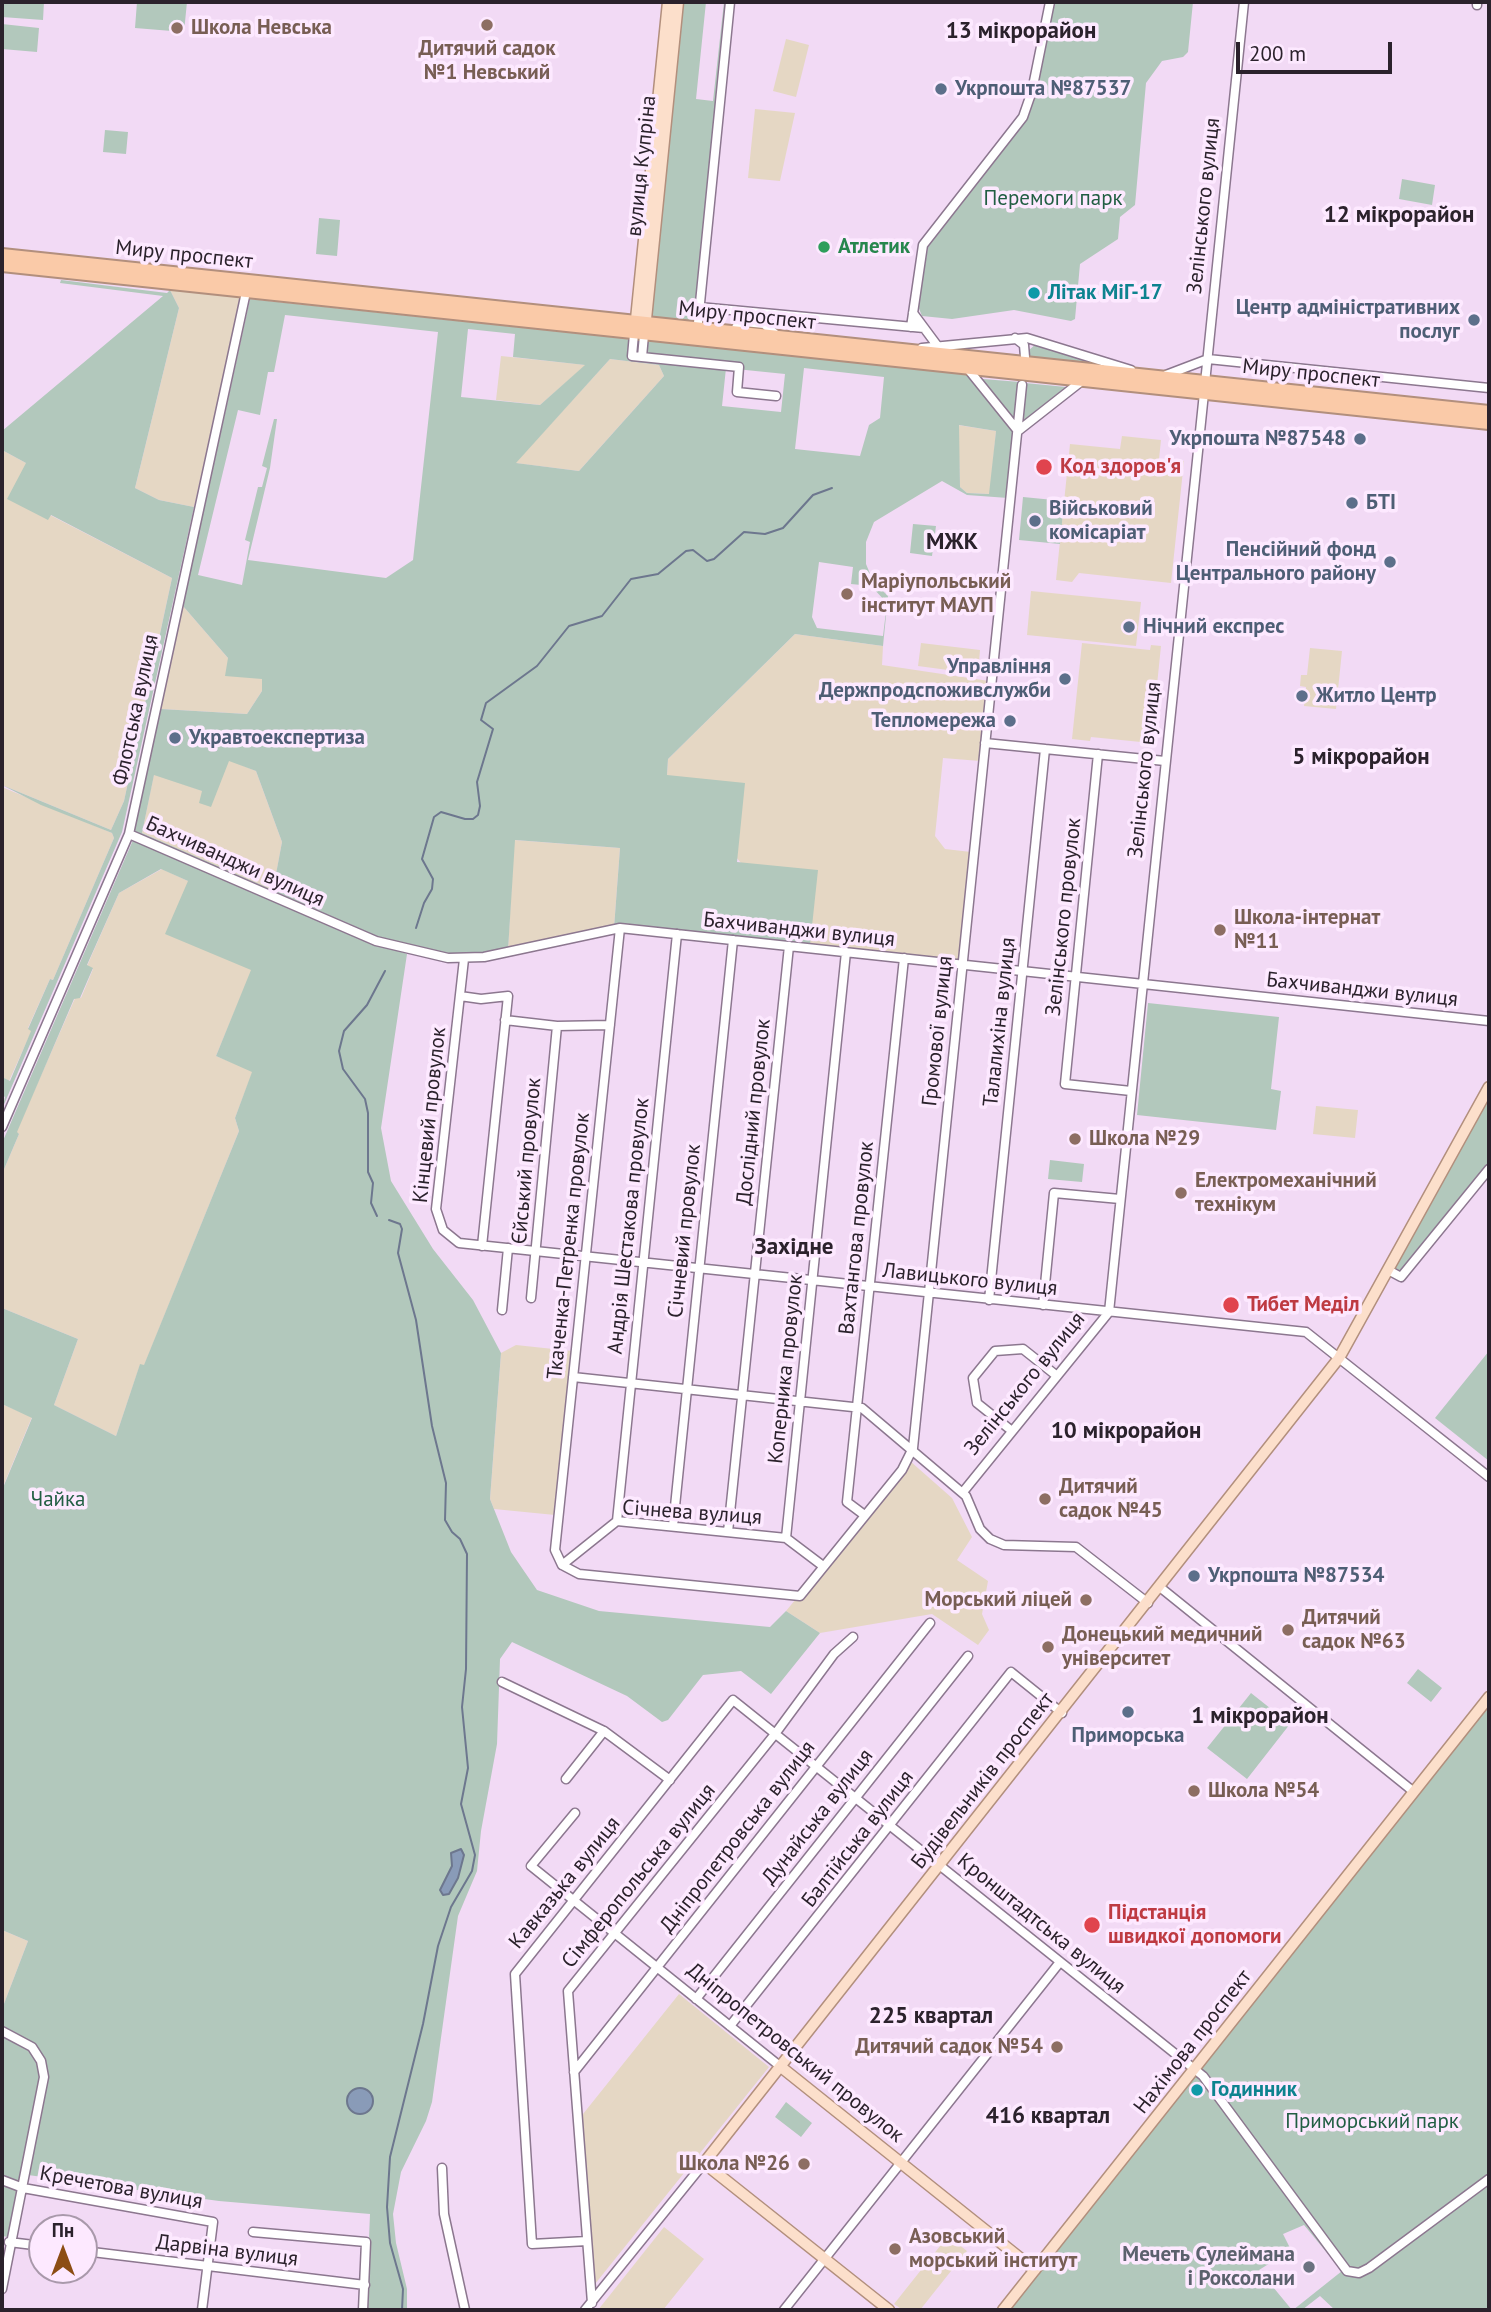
<!DOCTYPE html>
<meta charset="utf-8">
<style>
body{margin:0}
#map{position:relative;width:1491px;height:2312px;overflow:hidden;background:#f2daf5;font-family:"PT Sans",sans-serif}
canvas{display:block}
.frame{position:absolute;inset:0;border:4px solid #2b222c;pointer-events:none}
.north{position:absolute;left:28px;top:2214px;width:70px;height:70px;box-sizing:border-box;background:#fde9ff;border:2px solid #a999ab;border-radius:50%;rotate:0deg;font-size:19px;font-weight:700;line-height:28px;text-align:center;color:#2b222c}
.north::after{content:'';display:block;margin:auto;width:24px;height:32px;background:#8c4d14;clip-path:polygon(50% 0,100% 100%,50% 72%,0 100%)}
.scale{position:absolute;left:1236px;top:42px;width:156px;height:32px;box-sizing:border-box;border:4px solid #2b222c;border-top:0;padding-left:9px;font-size:21px;line-height:24px;white-space:nowrap;color:#2b222c;-webkit-text-stroke:5px #fde9ff;paint-order:stroke}
</style>
<div id="map">
<canvas width="1491" height="2312"></canvas>
<div class="frame"></div>
<div class="north">Пн</div>
<div class="scale">200 m</div>
</div>
<script>
const ctx = document.querySelector('canvas').getContext('2d');
ctx.lineJoin = 'round';
function fillPath(path, color) { ctx.fillStyle = color; ctx.fill(path, 'evenodd'); }
const poly = rows => new Path2D(rows.map(r => 'M' + r).join(''));
function strokePath(path, color, width, dash) { ctx.strokeStyle = color; ctx.lineWidth = width; ctx.lineCap = dash ? 'butt' : 'round'; ctx.setLineDash(dash || []); ctx.stroke(path); }
function label(font, color, halo, rows, align = 'center') {
  ctx.font = font + ' "PT Sans",sans-serif'; ctx.lineWidth = 7; ctx.setLineDash([]); ctx.textBaseline = 'middle'; ctx.strokeStyle = halo; ctx.fillStyle = color; for (const [text, x, y, turn = 0] of rows) {
    ctx.save(); ctx.translate(x, y); ctx.rotate((+turn || 0) * Math.PI / 180); ctx.textAlign = isNaN(turn) ? turn : align; if (halo) ctx.strokeText(text, 0, 0); ctx.fillText(text, 0, 0); ctx.restore();
  }
}
fillPath(poly([
 [786,39,809,45,796,97,773,91],
 [755,109,795,113,780,181,748,178],
 [170,290,241,297,194,507,159,500,135,488,179,308],
 [501,356,586,365,540,405,496,400],
 [610,359,659,365,664,376,579,471,515,463],
 [958,425,996,431,990,494,967,493,960,487],
 [1122,436,1161,440,1159,459,1184,461,1171,583,1079,573,1072,582,1056,580,1070,444,1120,449],
 [2,450,26,463,48,519,50,515,172,578,124,801,111,830,2,785],
 [1031,591,1141,602,1136,646,1027,635],
 [183,606,228,658,263,679,262,691,247,714,161,709],
 [795,634,883,646,882,665,989,681,980,761,943,758,935,836,945,849,971,852,960,961,810,945,667,775,668,759],
 [921,643,980,650,978,674,918,666],
 [1082,643,1150,650,1151,645,1161,646,1151,743,1091,737,1090,741,1072,739],
 [1310,648,1342,651,1336,709,1304,706,1306,687,1300,686,1301,675,1307,675],
 [229,760,256,771,282,842,273,891,142,833,154,774,203,791],
 [2,787,112,833,114,838,53,980,50,979,28,1028,32,1030,9,1081,2,1077],
 [514,840,620,848,614,928,508,950],
 [162,869,188,881,252,970,216,1056,253,1071,235,1118,239,1131,144,1366,140,1365,116,1436,54,1405,78,1339,2,1308,2,1174,19,1134,16,1132,76,996,81,998,93,969,87,966,119,893],
 [1316,1106,1358,1110,1355,1138,1313,1134],
 [516,1345,572,1351,555,1515,494,1509,490,1499,501,1353],
 [2,1404,32,1417,2,1489],
 [910,1461,952,1498,972,1537,957,1560,988,1581,982,1614,989,1630,978,1645,932,1614,820,1633,786,1611],
 [2,1930,28,1941,2,2009],
 [679,1994,769,2067,595,2284,592,2285,579,2119],
 [664,2227,704,2259,699,2265,663,2310,598,2310],
 [948,2236,967,2251,920,2310,903,2310,894,2304]
]), '#e5d7c4');
fillPath(poly([
 [2,2,44,2,43,20,2,17],
 [137,2,187,2,184,32,135,28],
 [681,2,706,2,696,99,713,101,724,2,727,2,695,325,649,320],
 [1056,2,1193,2,1188,52,1183,57,1162,61,1146,83,1135,205,1120,217,1118,239,1080,264,1075,319,1071,321,1014,310,952,319,922,316,918,306,928,247,1027,120,1037,92,1049,21],
 [2,24,39,28,37,52,2,49],
 [105,130,128,132,126,154,103,152],
 [1402,179,1435,185,1432,205,1399,199],
 [319,218,340,220,337,256,316,254],
 [61,280,167,293,170,290,179,308,135,488,159,500,194,507,122,832,2,1109,5,1097,2,1095,2,1077,10,1081,31,1031,28,1029,50,979,53,980,114,838,112,833,41,805,2,785,111,830,124,801,172,578,51,515,48,520,7,499,26,463,2,450,2,431,163,296,60,283],
 [250,299,971,375,1015,432,1008,498,967,495,942,481,874,522,866,542,866,564,873,581,888,596,883,646,795,634,668,759,667,775,745,783,737,862,818,870,810,945,614,928,620,848,515,840,508,950,448,955,377,938,134,833,161,709,247,714,262,691,262,679,225,676,228,658,183,606],
 [285,315,438,332,413,560,386,578,248,560,270,468,277,419,274,419,262,466,267,468,262,487,258,487,245,540,250,542,242,585,198,575,238,410,260,415,268,372,274,372],
 [468,329,515,334,513,357,585,365,540,405,461,397],
 [610,359,659,365,664,376,579,471,516,463],
 [726,368,785,374,781,412,722,406],
 [804,368,884,377,880,418,869,425,860,456,795,449],
 [959,425,996,431,989,494,967,493,960,487],
 [819,562,853,567,851,584,871,586,887,603,883,636,817,628,812,617],
 [229,761,256,771,282,842,273,890,142,833,154,775,202,791,199,803,211,807],
 [1037,343,1122,369,1027,359,1028,351],
 [983,379,1020,382,1016,424,981,380],
 [1025,383,1066,387,1068,390,1020,426],
 [1023,497,1064,501,1060,544,1019,540],
 [913,524,936,526,932,556,910,553],
 [133,840,340,930,407,954,381,1128,391,1181,433,1249,473,1300,501,1353,490,1499,511,1552,537,1590,599,1611,770,1627,786,1611,820,1633,771,1694,741,1671,703,1675,668,1720,662,1722,627,1696,512,1642,500,1659,497,1744,481,1831,477,1871,458,1916,432,2102,426,2121,401,2172,393,2214,396,2243,407,2289,407,2310,366,2310,370,2214,219,2201,28,2175,43,2060,2,2028,2,2009,28,1941,2,1930,2,1490,32,1418,2,1404,2,1308,78,1339,54,1405,116,1436,140,1364,144,1365,239,1131,235,1118,252,1072,216,1056,251,970,165,934,188,881,161,869,119,893,87,965,93,968,80,998,74,999,17,1132,19,1134,2,1174,2,1143],
 [1148,1003,1279,1017,1271,1089,1281,1091,1276,1130,1137,1115],
 [1489,1092,1489,1165,1401,1274,1392,1269],
 [1050,1160,1084,1164,1082,1182,1048,1179],
 [1489,1351,1489,1461,1435,1418],
 [1418,1669,1442,1688,1431,1702,1407,1683],
 [1251,1693,1290,1724,1247,1779,1207,1748],
 [1489,1701,1489,2310,1335,2310,1320,2296,1302,2310,1293,2310,1342,2271,1304,2225,1283,2234,1291,2250,1259,2270,1292,2310,1003,2310],
 [2,2033,34,2052,41,2072,21,2185,2,2178],
 [786,2102,812,2123,801,2137,775,2117],
 [2,2182,20,2189,8,2237,2,2236]
]), '#b2c8bc');
const water = poly([
 [461,1849,464,1855,458,1878,449,1894,443,1895,440,1890,452,1866,451,1853,461,1849],
 '347 2101a13 13 0 1 1 26 0a13 13 0 1 1-26 0Z'
]);
fillPath(water, '#899bb8');
strokePath(water, '#6d778e', 2);
strokePath(poly([
 [416,928,424,903,432,889,433,879,422,859,434,817,441,812,465,819,473,819,478,815,480,806,477,782,493,729,481,720,486,703,537,666,569,626,602,616,631,579,658,574,686,551,693,550,707,561,714,559,744,532,765,534,783,528,813,495,832,488],
 [377,1216,371,1203,373,1183,368,1172,368,1113,365,1099,343,1069,339,1051,344,1031,367,1005,385,971],
 [389,1220,400,1224,402,1229,398,1253,416,1320,432,1426,446,1483,445,1520,452,1532,460,1539,467,1554,466,1669,462,1707,468,1768,461,1804,475,1855,472,1871,451,1907,438,1946,423,2024,390,2157,387,2207,390,2243,403,2289,402,2310]
]), '#6d778e', 2);
const minor = poly([
 [1477,5,1477,2],
 [699,307,924,328],
 [913,313,939,348],
 [911,327,923,245,1023,117,1032,91,1050,2],
 [697,333,730,2],
 [733,333,737,326,744,322,764,324,781,339],
 [634,334,632,356,739,367,737,392,776,396],
 [1015,338,1024,345,1025,357],
 [922,348,1027,338,1131,370],
 [642,357,644,335],
 [968,369,1018,431],
 [1166,375,1208,359,1489,388],
 [1205,383,1244,2],
 [1018,431,1083,380],
 [985,743,1165,761],
 [1098,754,1065,1084,1131,1091],
 [129,834,376,941,448,958,484,957,620,928,1489,1021],
 [620,928,555,1550,562,1565,579,1574,800,1596,902,1470,913,1448,1022,385],
 [464,959,436,1209,443,1230,459,1243,1306,1332,1489,1477],
 [460,996,481,999,508,996,482,1246],
 [505,1020,557,1026,610,1025],
 [2,1127,129,834,246,292],
 [1388,1270,1401,1277,1489,1169],
 [531,1298,557,1026],
 [989,1300,1045,749],
 [1043,1305,1054,1193,1120,1199],
 [502,1310,508,1248],
 [573,1377,862,1408,966,1496,980,1529,990,1539,1004,1545,1076,1547,1148,1603],
 [1012,1431,977,1403,973,1378,995,1351,1023,1349,1057,1376],
 [963,1492,1109,1312,1204,393],
 [863,1514,847,1502,904,958],
 [617,1521,677,934],
 [673,1526,733,940],
 [728,1532,789,946],
 [786,1538,846,952],
 [562,1565,617,1521,786,1538,823,1566],
 [1161,1588,1414,1792],
 [502,1682,604,1731,670,1780],
 [566,1779,604,1731],
 [575,1813,531,1866,781,2067],
 [696,1999,968,1656],
 [730,2026,1011,1672,1062,1713],
 [2,2031,32,2047,41,2061,44,2077,2,2289],
 [574,2072,930,1623],
 [442,2168,444,2214,465,2310],
 [2,2180,23,2188,213,2222,202,2310],
 [253,2232,366,2242,363,2310],
 [587,2241,532,2244,515,1974,733,1700,1203,2076,1347,2271,1359,2273,1369,2268,1489,2179],
 [9,2242,42,2246],
 [84,2251,365,2285],
 [592,2303,568,1991,775,1734,834,1654,853,1637],
 [585,2310,704,2163],
 [784,2310,1060,1962]
]);
const major = poly([
 [635,329,668,2],
 [645,329,678,2],
 [781,2067,1035,2270],
 [889,2310,704,2163,1339,1358,1489,1087],
 [1003,2310,1489,1697]
]);
const highway = poly([
 [2,255,1489,412],
 [2,265,1489,423]
]);
strokePath(minor, '#8c778f', 11);
strokePath(major, '#b28f7d', 13);
strokePath(highway, '#b28f7d', 16);
strokePath(minor, '#fff', 8);
strokePath(major, '#fcdfcb', 10);
strokePath(highway, '#facaa8', 12);
for (const [x, y, r, color] of [
 [487,25,7,"#8d6e63"],
 [177,28,7,"#8d6e63"],
 [941,89,7,"#5c6f8a"],
 [824,247,7,"#2e9e5b"],
 [1034,293,7,"#0f9aa8"],
 [1474,320,7,"#5c6f8a"],
 [1360,439,7,"#5c6f8a"],
 [1044,467,9,"#e0444e"],
 [1352,503,7,"#5c6f8a"],
 [1035,521,7,"#5c6f8a"],
 [1390,562,7,"#5c6f8a"],
 [847,594,7,"#8d6e63"],
 [1129,627,7,"#5c6f8a"],
 [1065,679,7,"#5c6f8a"],
 [1302,696,7,"#5c6f8a"],
 [1010,721,7,"#5c6f8a"],
 [175,738,7,"#5c6f8a"],
 [1220,930,7,"#8d6e63"],
 [1075,1139,7,"#8d6e63"],
 [1181,1193,7,"#8d6e63"],
 [1231,1305,9,"#e0444e"],
 [1045,1499,7,"#8d6e63"],
 [1194,1576,7,"#5c6f8a"],
 [1086,1600,7,"#8d6e63"],
 [1288,1630,7,"#8d6e63"],
 [1048,1647,7,"#8d6e63"],
 [1128,1712,7,"#5c6f8a"],
 [1194,1791,7,"#8d6e63"],
 [1092,1925,9,"#e0444e"],
 [1057,2047,7,"#8d6e63"],
 [1197,2090,7,"#0f9aa8"],
 [804,2164,7,"#8d6e63"],
 [895,2249,7,"#8d6e63"],
 [1309,2267,7,"#6b7280"]
]) { const dot = new Path2D(); dot.arc(x, y, r, 0, 2 * Math.PI); ctx.fillStyle = color; ctx.fill(dot); strokePath(dot, '#fde9ff', 2.5); }
label('bold 21px', '#785e54', '#fde9ff', [
 ["Школа Невська",191,28],
 ["Дитячий садок",487,49,"center"],
 ["№1 Невський",487,73,"center"],
 ["Маріупольський",861,582],
 ["інститут МАУП",861,606],
 ["Школа-інтернат",1234,918],
 ["№11",1234,942],
 ["Школа №29",1089,1139],
 ["Електромеханічний",1195,1181],
 ["технікум",1195,1205],
 ["Дитячий",1059,1487],
 ["садок №45",1059,1511],
 ["Морський ліцей",1072,1600,"right"],
 ["Дитячий",1302,1618],
 ["садок №63",1302,1642],
 ["Донецький медичний",1062,1635],
 ["університет",1062,1659],
 ["Школа №54",1208,1791],
 ["Дитячий садок №54",1043,2047,"right"],
 ["Школа №26",790,2164,"right"],
 ["Азовський",909,2237],
 ["морський інститут",909,2261]
], 'left');
label('bold 21px', '#4e5e75', '#fde9ff', [
 ["Укрпошта №87537",955,89],
 ["Центр адміністративних",1460,308,"right"],
 ["послуг",1460,332,"right"],
 ["Укрпошта №87548",1346,439,"right"],
 ["БТІ",1366,503],
 ["Військовий",1049,509],
 ["комісаріат",1049,533],
 ["Пенсійний фонд",1376,550,"right"],
 ["Центрального району",1376,574,"right"],
 ["Нічний експрес",1143,627],
 ["Управління",1051,667,"right"],
 ["Держпродспоживслужби",1051,691,"right"],
 ["Житло Центр",1316,696],
 ["Тепломережа",996,721,"right"],
 ["Укравтоекспертиза",189,738],
 ["Укрпошта №87534",1208,1576],
 ["Приморська",1128,1736,"center"]
], 'left');
label('21px', '#2b222c', '#fde9ff', [
 ["вулиця Купріна",642,166,-84],
 ["Зелінського вулиця",1204,206,-84],
 ["Миру проспект",184,255,6],
 ["Миру проспект",747,316,6],
 ["Миру проспект",1311,374,6],
 ["Флотська вулиця",136,710,-78],
 ["Зелінського вулиця",1145,770,-84],
 ["Бахчиванджи вулиця",235,862,24],
 ["Зелінського провулок",1064,917,-84],
 ["Бахчиванджи вулиця",799,930,6],
 ["Бахчиванджи вулиця",1362,990,6],
 ["Талалихіна вулиця",1000,1022,-84],
 ["Громової вулиця",938,1031,-84],
 ["Дослідний провулок",754,1112,-84],
 ["Кінцевий провулок",430,1115,-84],
 ["Єйський провулок",527,1161,-85],
 ["Андрія Шестакова провулок",629,1226,-84],
 ["Січневий провулок",685,1231,-84],
 ["Вахтангова провулок",857,1238,-84],
 ["Ткаченка-Петренка провулок",569,1246,-84],
 ["Лавицького вулиця",970,1280,6],
 ["Коперника провулок",786,1369,-84],
 ["Зелінського вулиця",1025,1384,-51],
 ["Січнева вулиця",692,1513,4],
 ["Будівельників проспект",983,1781,-52],
 ["Дунайська вулиця",818,1817,-52],
 ["Дніпропетровська вулиця",738,1837,-52],
 ["Балтійська вулиця",858,1839,-52],
 ["Сімферопольська вулиця",639,1876,-51],
 ["Кавказька вулиця",565,1883,-51],
 ["Кронштадтська вулиця",1041,1924,39],
 ["Нахімова проспект",1193,2042,-52],
 ["Дніпропетровський провулок",795,2053,39],
 ["Кречетова вулиця",121,2188,10],
 ["Дарвіна вулиця",227,2251,7]
]);
label('21px', '#215e43', '#fde9ff', [
 ["Перемоги парк",1053,199],
 ["Чайка",58,1500],
 ["Приморський парк",1372,2122]
]);
label('bold 21px', '#27864d', '#fde9ff', [
 ["Атлетик",838,247]
], 'left');
label('bold 21px', '#0d838f', '#fde9ff', [
 ["Літак МіГ-17",1048,293],
 ["Годинник",1211,2090]
], 'left');
label('bold 21px', '#be3a42', '#fde9ff', [
 ["Код здоров'я",1060,467],
 ["Тибет Меділ",1247,1305],
 ["Підстанція",1108,1913],
 ["швидкої допомоги",1108,1937]
], 'left');
label('bold 21px', '#5b616d', '#fde9ff', [
 ["Мечеть Сулеймана",1295,2255],
 ["і Роксолани",1295,2279]
], 'right');
label('bold 23px', '#2b222c', '#fde9ff', [
 ["13 мікрорайон",1021,31],
 ["12 мікрорайон",1399,215],
 ["МЖК",952,542],
 ["5 мікрорайон",1361,757],
 ["Західне",794,1247],
 ["10 мікрорайон",1126,1431],
 ["1 мікрорайон",1260,1716],
 ["225 квартал",931,2016],
 ["416 квартал",1048,2116]
]);
</script>
